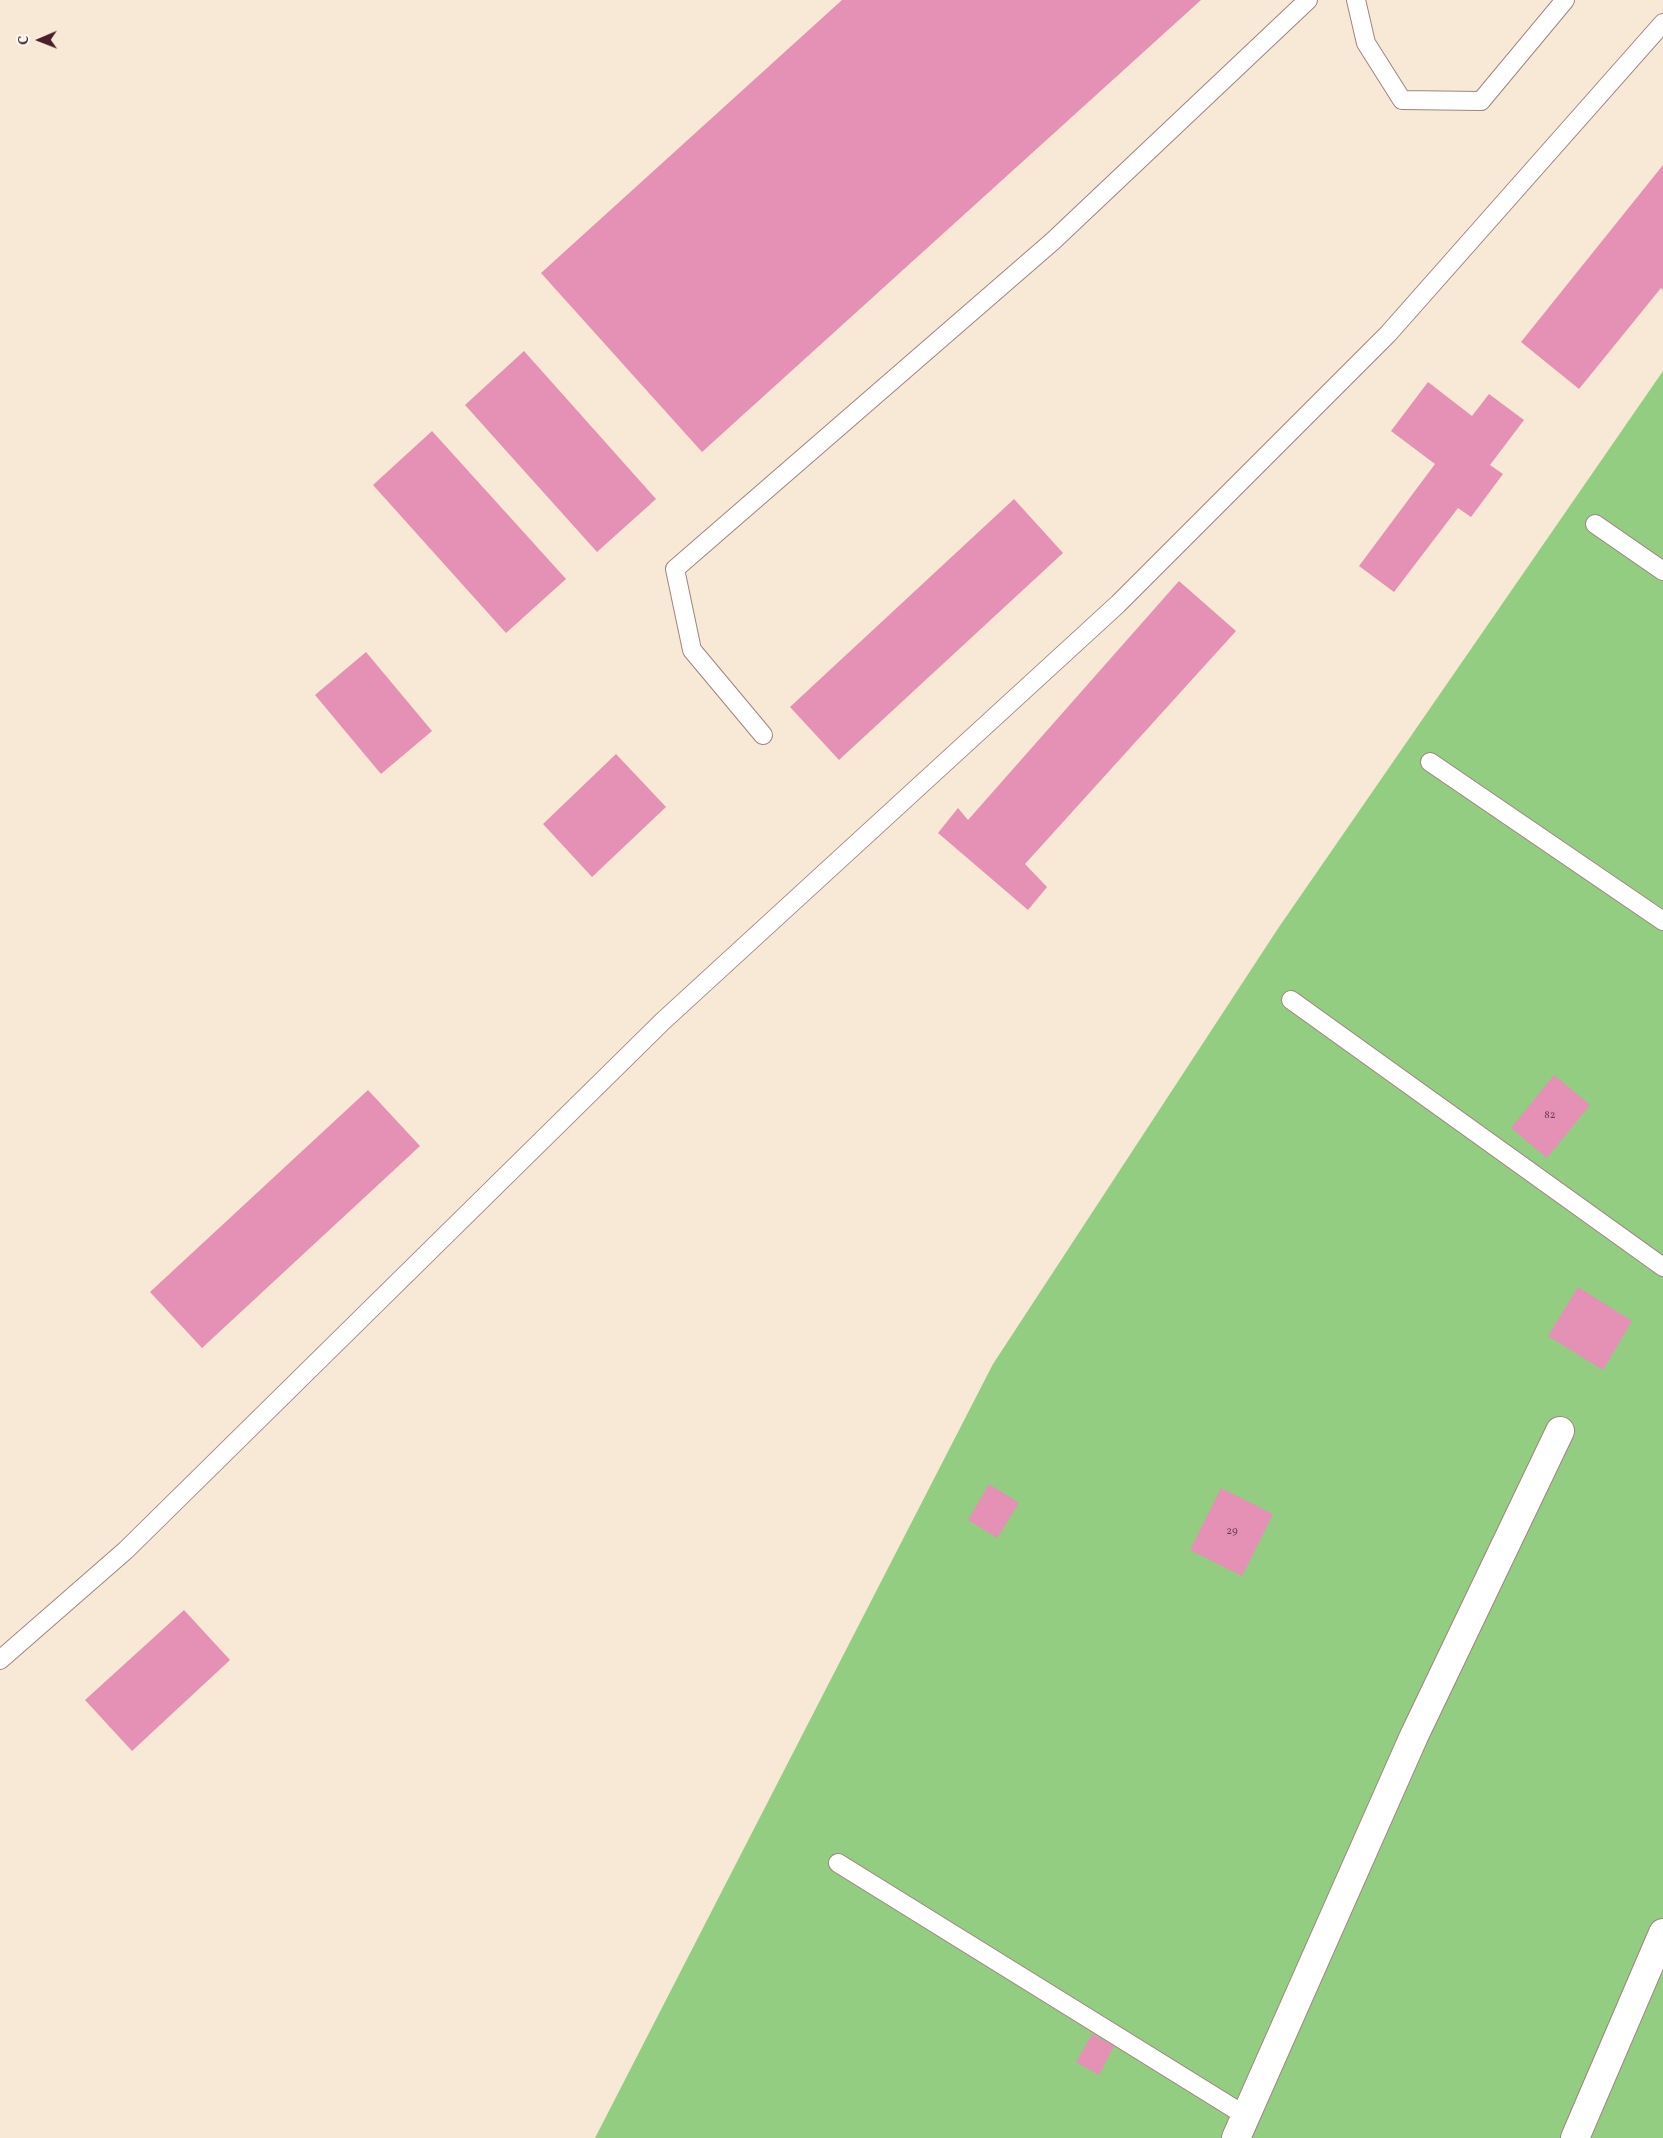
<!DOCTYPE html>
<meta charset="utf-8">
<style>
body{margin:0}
#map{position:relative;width:1663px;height:2138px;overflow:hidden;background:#f7e9d5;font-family:Vollkorn,serif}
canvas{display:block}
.north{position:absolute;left:15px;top:15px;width:50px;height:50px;-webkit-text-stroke:4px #fdfcf7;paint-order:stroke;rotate:269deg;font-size:14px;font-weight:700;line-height:20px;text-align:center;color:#4a1f2b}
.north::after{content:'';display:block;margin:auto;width:18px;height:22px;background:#4a1f2b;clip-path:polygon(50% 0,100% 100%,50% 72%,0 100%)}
</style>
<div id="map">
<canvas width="1663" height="2138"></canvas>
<div class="north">С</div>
</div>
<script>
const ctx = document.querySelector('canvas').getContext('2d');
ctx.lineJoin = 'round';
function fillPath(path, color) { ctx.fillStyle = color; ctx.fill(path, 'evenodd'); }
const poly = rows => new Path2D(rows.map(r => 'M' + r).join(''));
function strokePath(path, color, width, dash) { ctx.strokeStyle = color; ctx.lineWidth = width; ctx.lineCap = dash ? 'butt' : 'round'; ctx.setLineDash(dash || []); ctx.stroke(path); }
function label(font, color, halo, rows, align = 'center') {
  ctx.font = font + ' Vollkorn,serif'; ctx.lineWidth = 4; ctx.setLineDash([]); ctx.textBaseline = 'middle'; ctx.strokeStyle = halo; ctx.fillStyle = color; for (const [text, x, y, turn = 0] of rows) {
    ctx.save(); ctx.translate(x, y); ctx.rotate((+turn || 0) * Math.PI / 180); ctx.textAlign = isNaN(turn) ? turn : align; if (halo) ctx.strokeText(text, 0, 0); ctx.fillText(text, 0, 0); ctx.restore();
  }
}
fillPath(poly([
 [1663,371,1663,2138,595,2138,993,1364,1279,927]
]), '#93cd81');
fillPath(poly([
 [842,0,1201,0,702,452,541,273],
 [1663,165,1663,290,1661,288,1579,389,1521,342],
 [524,351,656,499,597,552,465,405],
 [1428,382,1472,416,1489,394,1524,420,1490,465,1503,474,1471,517,1458,508,1394,592,1359,566,1435,464,1391,431],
 [432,431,566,579,506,633,373,485],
 [1014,499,1063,553,839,760,790,707],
 [1179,581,1236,631,1025,864,1047,887,1028,910,938,833,958,808,968,820],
 [366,652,432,731,381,774,315,695],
 [616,754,666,807,592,877,543,824],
 [1554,1075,1590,1105,1547,1158,1511,1128],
 [368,1090,420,1146,202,1348,150,1292],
 [1578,1287,1632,1321,1603,1370,1548,1336],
 [989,1484,1019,1503,997,1538,968,1520],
 [1221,1488,1273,1514,1242,1576,1190,1550],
 [184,1610,230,1660,132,1751,85,1700],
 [1092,2034,1114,2046,1099,2075,1076,2062]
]), '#e491b5');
const service = poly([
 [1356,0,1366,43,1402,100,1481,101,1565,0],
 [1595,524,1663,571],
 [763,735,692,650,675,569,1053,241,1308,0],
 [1430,762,1663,921],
 [1291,1000,1663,1267],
 [0,1660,126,1550,663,1021,1118,604,1388,334,1663,23],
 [838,1863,1246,2116]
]);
const minor = poly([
 [1236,2138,1414,1736,1560,1431],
 [1575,2138,1663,1933]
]);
strokePath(service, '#a08480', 20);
strokePath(minor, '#a08480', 30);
strokePath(service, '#fff', 18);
strokePath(minor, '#fff', 28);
label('11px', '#703c4e', null, [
 ["82",1550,1116],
 ["29",1232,1532]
]);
</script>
